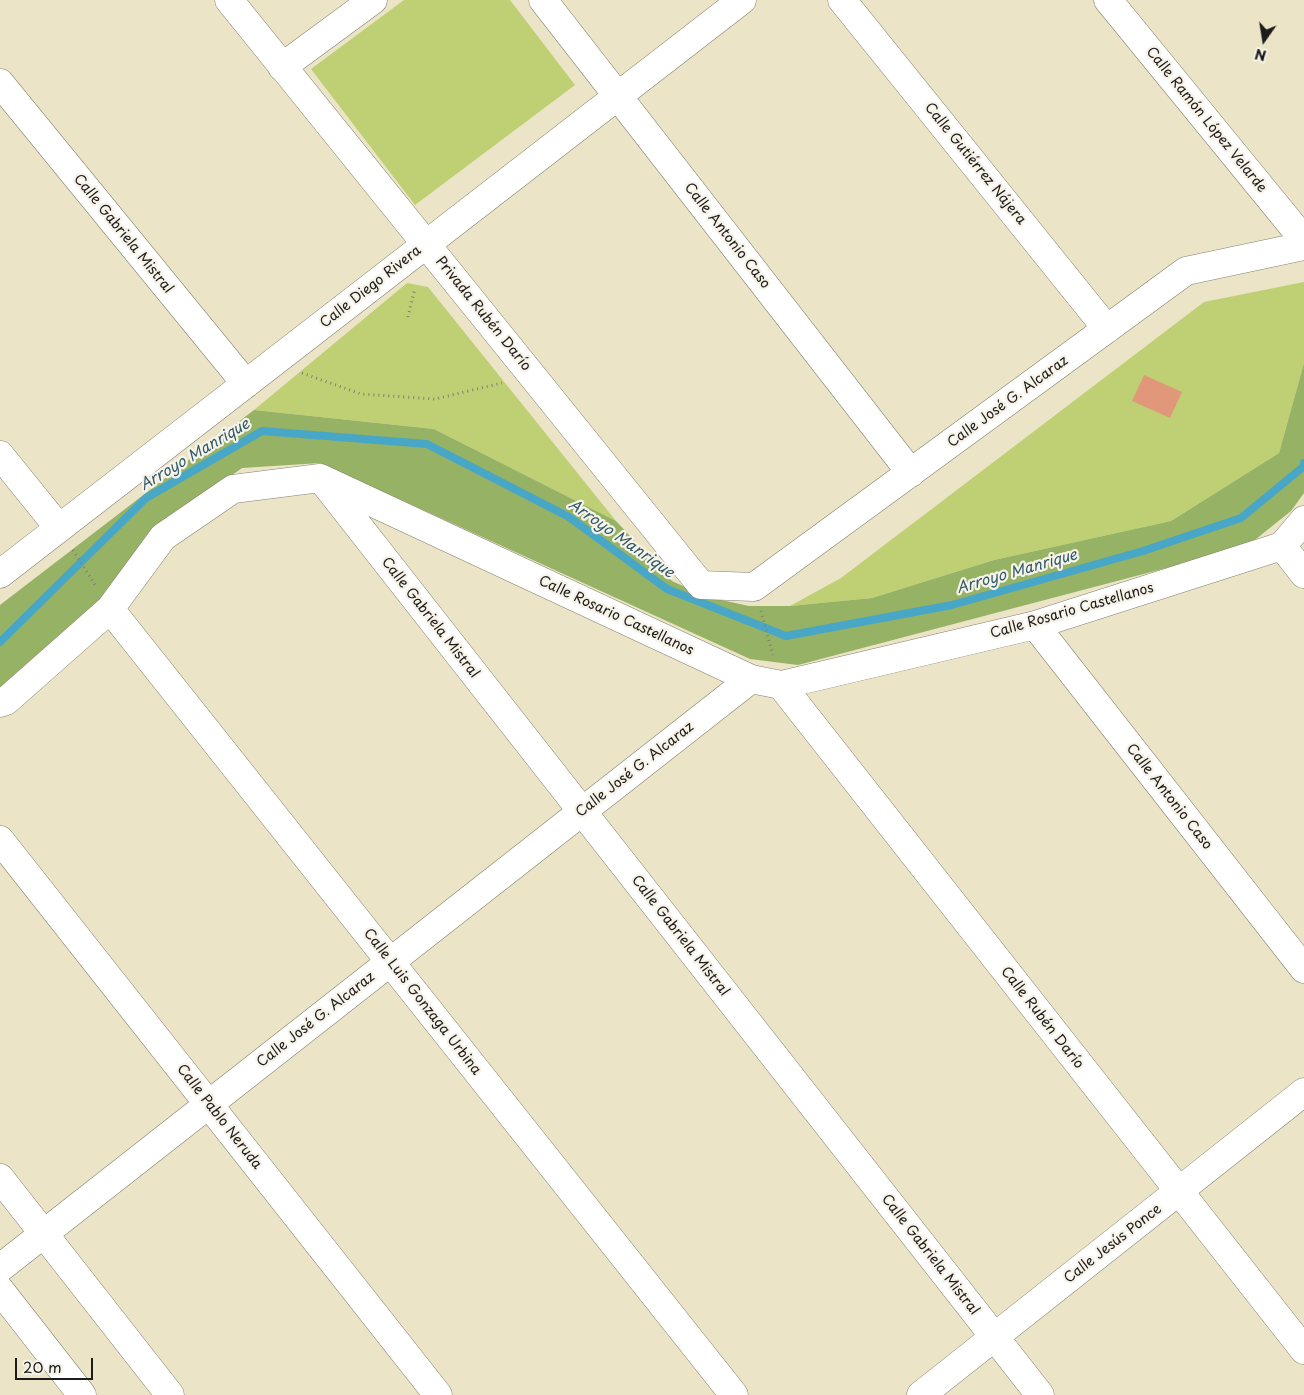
<!DOCTYPE html>
<meta charset="utf-8">
<style>
body{margin:0}
#map{position:relative;width:1304px;height:1395px;overflow:hidden;background:#ebe4c6;font-family:"Playpen Sans",sans-serif}
canvas{display:block}
.north{position:absolute;left:1239px;top:15px;width:50px;height:50px;-webkit-text-stroke:4px #f7f3e8;paint-order:stroke;rotate:193deg;font-size:14px;font-weight:700;line-height:20px;text-align:center;color:#1c1c1c}
.north::after{content:'';display:block;margin:auto;width:18px;height:22px;background:#1c1c1c;clip-path:polygon(50% 0,100% 100%,50% 72%,0 100%)}
.scale{position:absolute;left:15px;top:1358px;width:78px;height:22px;box-sizing:border-box;border:2px solid #1c1c1c;border-top:0;padding-left:6px;font-size:15px;line-height:18px;white-space:nowrap;color:#1c1c1c;-webkit-text-stroke:4px #f7f3e8;paint-order:stroke}
</style>
<div id="map">
<canvas width="1304" height="1395"></canvas>
<div class="north">N</div>
<div class="scale">20 m</div>
</div>
<script>
const ctx = document.querySelector('canvas').getContext('2d');
ctx.lineJoin = 'round';
function fillPath(path, color) { ctx.fillStyle = color; ctx.fill(path, 'evenodd'); }
const poly = rows => new Path2D(rows.map(r => 'M' + r).join(''));
function strokePath(path, color, width, dash) { ctx.strokeStyle = color; ctx.lineWidth = width; ctx.lineCap = dash ? 'butt' : 'round'; ctx.setLineDash(dash || []); ctx.stroke(path); }
function label(font, color, halo, rows, align = 'center') {
  ctx.font = font + ' "Playpen Sans",sans-serif'; ctx.lineWidth = 4.5; ctx.setLineDash([]); ctx.textBaseline = 'middle'; ctx.strokeStyle = halo; ctx.fillStyle = color; for (const [text, x, y, turn = 0] of rows) {
    ctx.save(); ctx.translate(x, y); ctx.rotate((+turn || 0) * Math.PI / 180); ctx.textAlign = isNaN(turn) ? turn : align; if (halo) ctx.strokeText(text, 0, 0); ctx.fillText(text, 0, 0); ctx.restore();
  }
}
fillPath(poly([
 [404,0,510,0,575,85,415,205,311,69],
 [1304,282,1304,363,1279,453,1171,521,994,560,872,598,790,606,841,578,1204,302],
 [407,283,428,287,616,521,434,429,254,410]
]), '#bed073');
fillPath(poly([
 [1304,363,1304,493,1291,511,1246,547,798,665,750,659,320,463,242,468,156,529,94,607,0,688,0,605,254,410,434,429,616,521,672,581,707,597,749,606,790,606,872,598,994,560,1171,521,1279,453]
]), '#96b265');
strokePath(poly([
 [0,642,146,498,262,431,427,444,569,517,667,589,786,636,952,605,1143,551,1241,518,1303,467,1304,463]
]), '#48a7c7', 8);
fillPath(poly([
 [1144,375,1182,392,1170,418,1132,401]
]), '#e1987a');
const street = poly([
 [229,0,701,585,754,587,1186,271,1304,246],
 [543,0,911,473],
 [842,0,1107,329],
 [1108,0,1304,240],
 [282,67,373,0],
 [0,83,246,384],
 [0,455,59,528],
 [323,481,1040,1395],
 [1282,546,1304,574],
 [0,574,742,0],
 [110,609,734,1395],
 [1035,625,1304,969],
 [781,685,1304,1350],
 [0,703,6,701,110,609,163,537,233,489,320,478,751,679,781,685,1035,625,1282,546,1304,520],
 [0,840,438,1395],
 [0,1268,751,679],
 [921,1395,1304,1092]
]);
const primary = poly([
 [0,1178,170,1395],
 [0,1290,82,1395]
]);
strokePath(street, '#848071', 29);
strokePath(primary, '#848071', 29);
strokePath(poly([
 [408,317,415,288],
 [302,373,361,394,435,399,502,383],
 [73,550,95,585],
 [761,611,773,655]
]), '#848071', 3, [1, 4]);
strokePath(street, '#fff', 28);
strokePath(primary, '#fff', 28);
label('14px', '#1c1c1c', '#f7f3e8', [
 ["Calle Ramón López Velarde",1206,120,51],
 ["Calle Gutiérrez Nájera",975,164,51],
 ["Calle Gabriela Mistral",123,234,51],
 ["Calle Antonio Caso",727,236,52],
 ["Calle Diego Rivera",371,287,-38],
 ["Privada Rubén Darío",483,314,51],
 ["Calle José G. Alcaraz",1008,402,-36],
 ["Calle Rosario Castellanos",1072,611,-16],
 ["Calle Rosario Castellanos",616,616,25],
 ["Calle Gabriela Mistral",430,618,52],
 ["Calle José G. Alcaraz",635,770,-38],
 ["Calle Antonio Caso",1169,797,52],
 ["Calle Gabriela Mistral",680,936,52],
 ["Calle Luis Gonzaga Urbina",422,1002,52],
 ["Calle Rubén Darío",1042,1018,52],
 ["Calle José G. Alcaraz",316,1020,-38],
 ["Calle Pablo Neruda",219,1117,52],
 ["Calle Jesús Ponce",1113,1244,-38],
 ["Calle Gabriela Mistral",930,1255,52]
]);
label('italic 15px', '#305b69', '#f7f3e8', [
 ["Arroyo Manrique",195,455,-31],
 ["Arroyo Manrique",621,539,35],
 ["Arroyo Manrique",1017,572,-16]
]);
</script>
